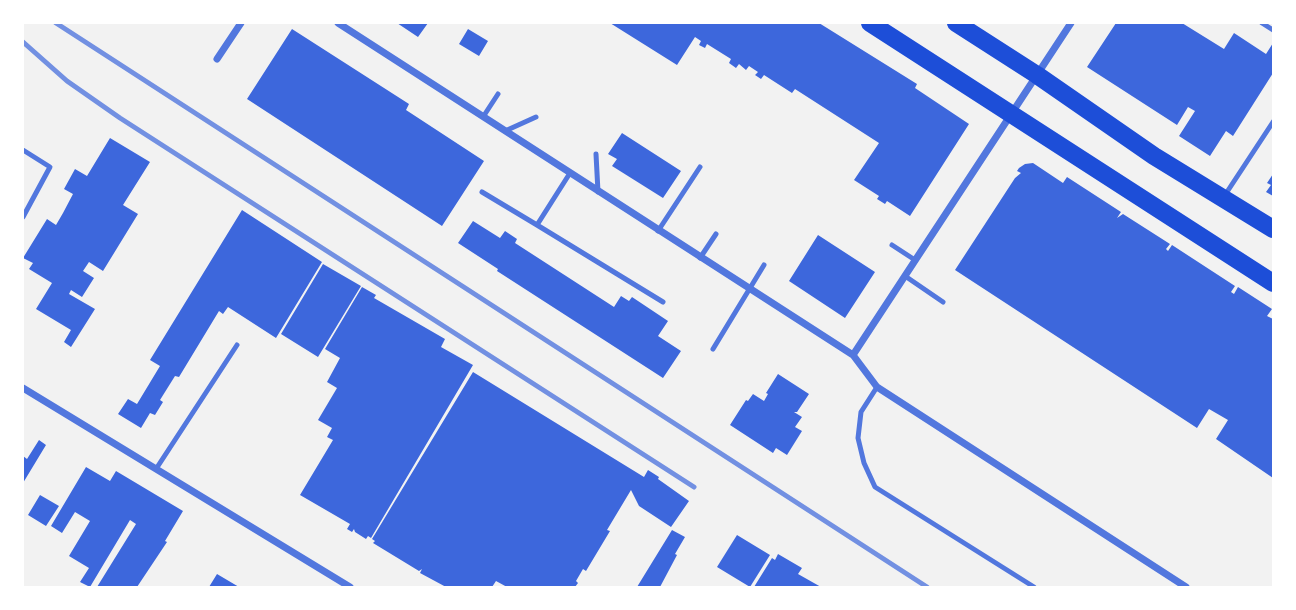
<!DOCTYPE html>
<style>
body{margin:0}
#map{position:relative;width:1296px;height:610px;overflow:hidden;background:#f2f2f2;font-family:"Work Sans",sans-serif}
canvas{display:block}
.frame{position:absolute;inset:0;border:24px solid #fff;pointer-events:none}
</style>
<div id="map">
<canvas width="1296" height="610"></canvas>
<div class="frame"></div>
</div>
<script>
const ctx = document.querySelector('canvas').getContext('2d');
ctx.lineJoin = 'round';
function fillPath(path, color) { ctx.fillStyle = color; ctx.fill(path, 'evenodd'); }
const poly = rows => new Path2D(rows.map(r => 'M' + r).join(''));
function strokePath(path, color, width, dash) { ctx.strokeStyle = color; ctx.lineWidth = width; ctx.lineCap = dash ? 'butt' : 'round'; ctx.setLineDash(dash || []); ctx.stroke(path); }
fillPath(poly([
 [397,23,428,23,418,37],
 [610,23,819,23,917,84,915,88,969,124,910,216,887,201,885,204,877,199,879,196,854,180,879,143,795,89,792,93,764,75,761,79,755,75,758,72,749,66,746,70,739,64,736,68,729,63,731,59,707,44,705,48,699,45,701,41,695,37,677,65],
 [1116,23,1182,23,1224,49,1234,33,1266,54,1273,43,1273,73,1233,136,1226,131,1210,156,1179,136,1195,111,1188,107,1177,125,1087,67],
 [292,29,409,104,406,110,484,161,442,226,247,99],
 [468,29,488,41,479,56,459,44],
 [622,133,681,171,663,198,612,166,617,159,608,154],
 [110,138,150,162,123,205,138,214,103,271,89,262,83,271,94,278,82,297,71,290,69,294,95,309,71,347,64,342,71,330,36,309,52,283,29,269,33,263,23,258,47,219,56,225,63,213,73,194,64,189,75,169,87,176],
 [1033,163,1063,183,1067,177,1121,212,1117,218,1123,214,1170,244,1166,249,1168,251,1172,245,1235,286,1231,292,1234,294,1238,287,1272,309,1267,316,1273,319,1273,478,1216,439,1228,420,1209,409,1197,428,955,270,1015,178,1021,173,1017,171,1019,168,1025,164],
 [1273,174,1273,196,1266,192,1271,185,1267,183],
 [242,210,322,262,276,338,228,307,223,314,219,311,179,377,175,376,160,400,163,402,155,415,150,413,141,428,118,414,128,399,137,404,160,366,150,360],
 [473,221,500,238,505,231,517,239,515,243,614,307,621,296,629,301,632,297,668,321,658,336,681,351,663,378,497,271,498,269,458,243],
 [818,235,875,272,845,318,789,281],
 [323,264,361,286,318,357,281,334],
 [362,287,376,295,374,298,445,339,441,347,473,365,371,538,368,536,366,539,355,532,354,529,352,532,347,529,350,524,300,495,333,440,327,437,332,428,318,420,337,388,327,382,340,358,325,349],
 [473,372,644,477,648,470,659,477,658,479,689,501,671,527,639,506,631,490,607,530,610,531,586,571,583,569,576,581,578,583,575,587,507,587,496,581,492,587,446,587,420,573,422,569,419,571,373,543,375,541,372,539],
 [778,374,809,394,797,412,794,412,802,417,795,427,802,431,787,455,776,448,773,453,730,425,746,400,748,401,753,394,764,401,768,394,766,393],
 [39,440,46,445,23,483,23,456,27,459],
 [86,467,110,481,116,471,183,511,165,541,167,542,137,587,97,587,136,524,130,520,90,587,80,582,89,568,69,556,90,521,75,512,62,533,51,526],
 [40,495,59,506,46,526,28,515],
 [672,530,685,537,675,554,677,555,660,587,637,587],
 [737,535,770,555,750,587,717,567],
 [778,554,802,568,798,574,821,587,754,587,772,558,775,560],
 [217,574,239,587,209,587]
]), '#3d67dc');
strokePath(poly([
 [1262,23,1273,30],
 [483,117,498,94],
 [505,131,536,117],
 [23,150,50,167,23,217],
 [596,154,598,192],
 [482,192,537,225,570,173],
 [1225,195,1273,122],
 [537,225,663,302],
 [658,231,700,167],
 [892,245,915,260],
 [700,258,716,234],
 [905,276,943,302],
 [713,349,764,265],
 [877,387,861,412,858,438,864,463,875,487,1034,587],
 [156,469,237,345]
]), '#5277de', 5);
strokePath(poly([
 [338,23,853,355,877,387,1186,587],
 [217,59,241,23],
 [853,355,1071,23],
 [23,388,350,587]
]), '#5277de', 7);
strokePath(poly([
 [870,23,1273,283],
 [956,23,1037,75,1154,156,1273,229]
]), '#1d4ed8', 18);
strokePath(poly([
 [56,23,927,587],
 [23,42,67,81,120,118,694,487]
]), '#7290e2', 5);
</script>
